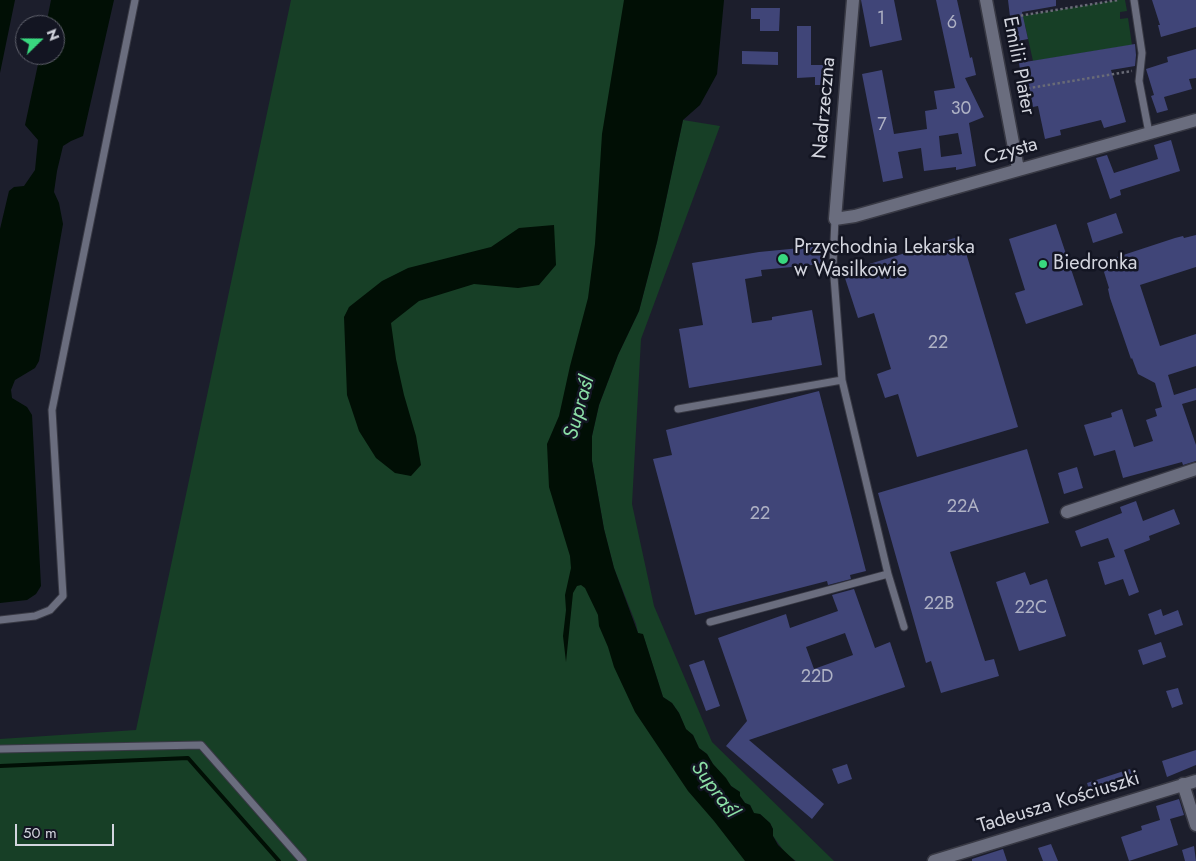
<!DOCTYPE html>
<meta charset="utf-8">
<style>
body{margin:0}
#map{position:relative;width:1196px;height:861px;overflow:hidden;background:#1c1e2c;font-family:Jost,sans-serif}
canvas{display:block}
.north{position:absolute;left:15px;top:15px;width:50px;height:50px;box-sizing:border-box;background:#131522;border:1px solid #60626d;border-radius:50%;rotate:68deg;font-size:14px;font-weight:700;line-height:20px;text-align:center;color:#d3d5de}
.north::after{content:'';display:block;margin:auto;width:18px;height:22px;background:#39d87f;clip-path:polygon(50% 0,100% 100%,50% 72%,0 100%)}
.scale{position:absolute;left:15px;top:824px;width:99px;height:22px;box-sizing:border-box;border:2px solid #d3d5de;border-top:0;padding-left:6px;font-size:15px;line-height:18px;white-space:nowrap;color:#d3d5de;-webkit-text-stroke:4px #131522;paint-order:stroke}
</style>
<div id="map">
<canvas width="1196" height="861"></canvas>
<div class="north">N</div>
<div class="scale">50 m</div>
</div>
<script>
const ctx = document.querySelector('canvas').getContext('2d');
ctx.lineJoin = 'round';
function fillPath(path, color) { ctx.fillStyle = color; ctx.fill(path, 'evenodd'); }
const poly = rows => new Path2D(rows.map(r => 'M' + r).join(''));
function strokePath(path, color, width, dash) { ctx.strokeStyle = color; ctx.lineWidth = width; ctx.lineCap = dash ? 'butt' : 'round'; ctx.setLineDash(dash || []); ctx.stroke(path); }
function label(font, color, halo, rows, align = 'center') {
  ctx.font = font + ' Jost,sans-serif'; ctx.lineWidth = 5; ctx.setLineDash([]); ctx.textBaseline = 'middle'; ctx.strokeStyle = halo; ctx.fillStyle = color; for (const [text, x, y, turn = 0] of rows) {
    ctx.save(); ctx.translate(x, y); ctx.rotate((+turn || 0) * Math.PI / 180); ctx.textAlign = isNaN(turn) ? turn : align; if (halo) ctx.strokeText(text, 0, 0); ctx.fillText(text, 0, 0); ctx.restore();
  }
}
fillPath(poly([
 [291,0,630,0,595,306,557,454,639,682,774,861,0,861,0,739,136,730],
 [1118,0,1125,0,1127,11,1120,12,1120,19,1128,18,1132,45,1033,61,1025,25,1010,27,1010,18],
 [683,120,720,126,641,339,632,504,654,606,712,742,834,861,796,861,786,854,773,836,773,829,770,823,760,814,754,814,750,805,745,803,740,796,740,792,731,786,713,764,707,754,699,748,693,735,686,730,679,713,672,703,663,697,643,635,638,633,636,624,614,568,604,529,592,461,592,436,599,405,618,355,639,311,657,242]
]), '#173f26');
fillPath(poly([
 [0,0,15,0,0,73],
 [51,0,114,0,83,136,71,141,63,146,57,171,54,192,59,203,63,224,39,361,35,368,15,380,11,390,12,398,27,407,32,415,41,586,36,594,27,600,0,603,0,229,9,191,14,187,24,186,35,170,38,140,25,125,40,55,55,55,55,25,46,25],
 [624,0,724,0,717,74,700,105,683,120,657,242,639,311,618,355,599,405,592,436,592,461,604,529,614,568,638,633,643,634,663,697,672,703,679,713,686,729,693,735,699,748,707,754,713,764,726,778,731,786,740,792,740,796,745,803,750,805,754,813,760,814,770,823,773,829,773,836,778,845,795,861,745,861,714,821,688,791,635,712,614,667,608,647,599,626,598,615,585,588,581,585,577,586,573,593,566,662,563,636,566,610,565,595,571,568,570,556,549,487,547,444,559,416,570,366,588,298,595,244,602,134],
 [554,225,556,265,539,285,518,288,474,284,419,301,391,323,396,359,404,395,416,436,421,465,411,476,395,473,376,458,359,431,347,395,344,317,349,307,382,281,408,268,491,247,519,228]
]), '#010f05');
strokePath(poly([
 [0,766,188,758,279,861]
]), '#010f05', 4);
fillPath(poly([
 [861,0,894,0,902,40,870,47],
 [936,0,957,0,970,58,972,57,976,75,965,78,984,117,969,123,976,166,956,170,956,167,924,171,921,148,898,152,903,178,883,182,862,74,882,70,894,134,927,129,925,111,937,109,934,91,955,88],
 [958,133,962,154,941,157,939,136],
 [1008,0,1056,0,1056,6,1022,12,1028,39,1013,42],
 [1152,0,1196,0,1196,27,1161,37,1158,25,1160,25],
 [751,8,780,8,779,31,760,31,760,19,751,19],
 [797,26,811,26,811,65,829,65,829,85,815,85,815,77,797,78],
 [1135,44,1136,55,1135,66,1111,70,1126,122,1104,128,1101,120,1060,130,1061,135,1045,139,1038,106,1033,107,1029,84,1022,85,1019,63],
 [1196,49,1196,78,1189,79,1192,89,1164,97,1168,110,1157,113,1151,96,1154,95,1146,69,1168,62,1167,57],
 [742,51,778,52,778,65,742,64],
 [1171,140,1180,171,1120,190,1121,195,1110,199,1096,158,1107,155,1114,173,1158,159,1154,145],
 [1116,213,1123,233,1093,243,1087,223],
 [1056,224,1083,305,1026,324,1015,293,1025,290,1009,239],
 [1196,235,1196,267,1140,285,1160,346,1196,334,1196,366,1168,375,1174,395,1196,388,1196,400,1182,404,1196,445,1196,461,1183,465,1182,462,1123,478,1115,450,1094,456,1084,425,1112,417,1111,413,1122,409,1134,447,1153,441,1146,420,1157,416,1155,409,1162,407,1155,383,1138,374,1132,358,1131,359,1110,298,1108,289,1109,288,1104,272,1111,259,1175,238,1183,236,1184,238],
 [961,236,1018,427,917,457,898,394,885,398,877,374,891,369,874,313,858,318,843,272],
 [821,246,822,264,761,270,762,276,745,279,752,323,772,320,772,317,812,310,822,365,689,388,679,329,703,325,692,263,759,252],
 [819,391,866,571,850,575,851,579,828,585,827,581,695,615,653,459,672,455,666,430],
 [1027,449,1049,523,950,552,985,661,994,659,999,676,941,693,931,661,926,663,878,493],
 [1077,467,1083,488,1064,494,1058,473],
 [1136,501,1143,521,1174,509,1180,524,1149,536,1150,540,1124,550,1139,592,1129,596,1123,579,1105,585,1098,562,1115,557,1108,538,1081,547,1075,531,1122,513,1120,507],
 [1025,572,1030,585,1047,579,1066,636,1019,651,996,582],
 [854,589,875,648,890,642,905,687,749,740,824,804,812,819,726,746,747,721,718,638,786,614,790,628,838,611,832,595],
 [845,633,853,655,814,669,806,647],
 [1161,609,1163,616,1178,610,1183,625,1155,635,1148,614],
 [1161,642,1166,657,1143,665,1138,650],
 [704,660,720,706,706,711,689,665],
 [1178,688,1183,704,1172,708,1166,691],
 [1196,750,1196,765,1167,777,1162,761],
 [847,764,852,779,838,784,832,769],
 [1130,769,1134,780,1090,793,1087,783],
 [1179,799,1184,815,1170,819,1178,845,1129,861,1121,837,1142,830,1141,826,1160,820,1156,806],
 [1051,844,1058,861,1043,861,1038,848],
 [1194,846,1196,861,1185,861,1182,850],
 [1003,849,1007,861,972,861,972,859]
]), '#404578');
const lane = poly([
 [1134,0,1142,53,1139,81,1149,133],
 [835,219,833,264,842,380,888,574,904,627],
 [678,409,842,380],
 [0,620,35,616,50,610,63,596,52,410,135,0],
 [710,622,888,574],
 [0,749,201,745,303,861]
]);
const street = poly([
 [853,0,835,219,855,216,1196,120],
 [986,0,1018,169],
 [1067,512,1196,469],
 [1183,784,1196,825],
 [934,861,1196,781]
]);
strokePath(lane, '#383944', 9);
strokePath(street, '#383944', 15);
strokePath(poly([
 [1006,18,1118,0],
 [1018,90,1132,71]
]), '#696b77', 2.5, [2.5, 2.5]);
strokePath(lane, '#6a6d7e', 7);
strokePath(street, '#6a6d7e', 12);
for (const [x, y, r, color] of [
 [783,259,6,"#39d87f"],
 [1043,264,5,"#39d87f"]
]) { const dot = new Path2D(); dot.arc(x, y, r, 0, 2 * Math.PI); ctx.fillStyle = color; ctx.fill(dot); strokePath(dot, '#131522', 2); }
label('18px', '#aeb1c4', null, [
 ["1",881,20],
 ["6",952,24],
 ["30",961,110],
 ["7",882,126],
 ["22",938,344],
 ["22A",963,508],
 ["22",760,515],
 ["22B",939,605],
 ["22C",1031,609],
 ["22D",817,678]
]);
label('20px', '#d3d5de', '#131522', [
 ["Emilii Plater",1018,66,79],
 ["Nadrzeczna",825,108,-85],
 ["Czysta",1011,152,-16],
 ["Tadeusza Kościuszki",1059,803,-17]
]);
label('20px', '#d3d5de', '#131522', [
 ["Przychodnia Lekarska",794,248],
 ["w Wasilkowie",794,271],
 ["Biedronka",1053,264]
], 'left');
label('italic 21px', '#8bdfa6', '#131522', [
 ["Supraśl",580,408,-74],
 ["Supraśl",714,790,53]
]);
</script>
